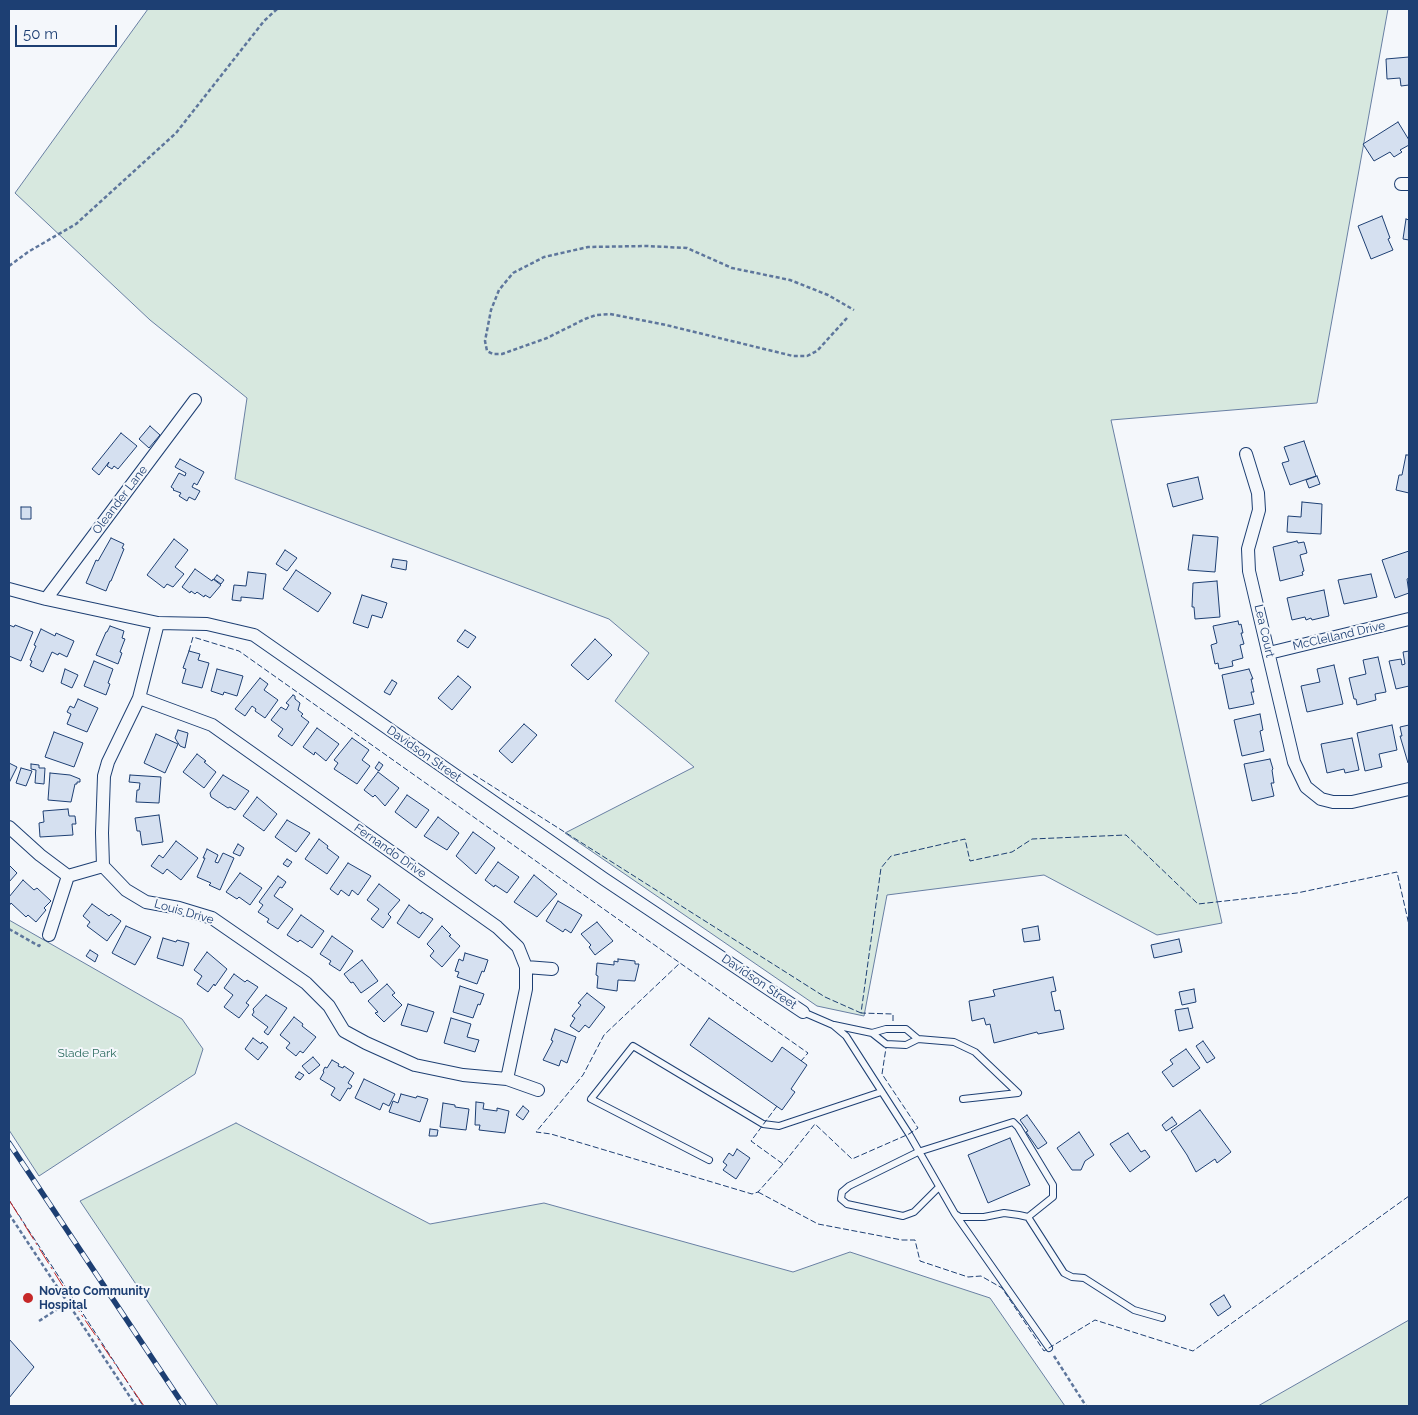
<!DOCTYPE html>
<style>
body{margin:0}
#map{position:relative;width:1418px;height:1415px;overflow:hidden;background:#f4f7fb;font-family:Raleway,sans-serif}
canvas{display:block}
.frame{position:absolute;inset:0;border:10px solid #1d3f73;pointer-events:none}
.scale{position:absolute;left:15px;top:25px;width:102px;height:22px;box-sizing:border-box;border:2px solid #1d3f73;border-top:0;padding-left:6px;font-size:15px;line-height:18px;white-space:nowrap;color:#1d3f73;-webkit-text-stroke:4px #f4f7fb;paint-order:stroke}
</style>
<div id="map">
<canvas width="1418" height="1415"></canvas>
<div class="frame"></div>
<div class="scale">50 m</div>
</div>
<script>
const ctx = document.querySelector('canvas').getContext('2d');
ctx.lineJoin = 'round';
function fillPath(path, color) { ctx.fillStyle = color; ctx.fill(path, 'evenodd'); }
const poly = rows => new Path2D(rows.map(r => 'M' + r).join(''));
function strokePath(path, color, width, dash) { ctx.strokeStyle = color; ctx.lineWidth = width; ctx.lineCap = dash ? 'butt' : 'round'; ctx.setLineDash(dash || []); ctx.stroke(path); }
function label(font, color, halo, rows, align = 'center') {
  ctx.font = font + ' Raleway,sans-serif'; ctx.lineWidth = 4; ctx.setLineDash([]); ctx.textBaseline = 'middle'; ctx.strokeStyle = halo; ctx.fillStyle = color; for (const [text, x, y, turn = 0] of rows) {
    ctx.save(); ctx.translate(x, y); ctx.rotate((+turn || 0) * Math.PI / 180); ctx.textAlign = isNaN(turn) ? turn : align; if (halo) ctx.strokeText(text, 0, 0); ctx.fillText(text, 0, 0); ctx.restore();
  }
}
const green = poly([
 [148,9,1388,9,1317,403,1111,420,1222,923,1157,935,1044,875,887,895,864,1016,817,1006,565,833,694,767,615,701,649,653,609,619,235,479,247,398,150,320,15,193,148,9],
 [9,920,182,1019,203,1049,195,1074,39,1176,9,1130,9,920],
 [236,1123,430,1224,544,1203,793,1272,850,1252,990,1298,1065,1406,218,1406,80,1201,236,1123],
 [1409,1320,1409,1406,1258,1406,1409,1320]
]);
fillPath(green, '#d7e8df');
strokePath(green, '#687fa3', 1);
const building = poly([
 [1409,57,1409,85,1401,86,1400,78,1387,79,1386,59,1409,57],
 [1398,122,1409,140,1409,145,1400,150,1402,152,1394,157,1390,152,1374,161,1363,144,1398,122],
 [1382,216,1390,238,1388,239,1393,250,1371,259,1358,226,1382,216],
 [1406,219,1409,220,1409,240,1403,239,1406,219],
 [150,426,160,435,149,448,139,439,150,426],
 [121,433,137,446,118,469,114,466,112,469,107,466,109,462,99,475,92,469,121,433],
 [1304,441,1316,476,1290,485,1282,463,1289,461,1284,447,1304,441],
 [1406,455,1409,455,1409,493,1396,490,1399,475,1402,475,1406,455],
 [180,459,204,472,197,485,194,483,192,487,200,491,195,500,189,497,187,501,179,496,181,493,173,490,174,489,171,487,179,473,185,476,186,473,175,467,180,459],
 [1317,476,1320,484,1309,488,1306,480,1317,476],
 [1198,477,1203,499,1173,507,1167,484,1198,477],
 [1302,502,1322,504,1321,534,1287,532,1288,516,1301,517,1302,502],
 [21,507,31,507,31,519,21,519,21,507],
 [1193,535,1218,537,1215,572,1188,570,1193,535],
 [111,538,124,544,122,548,124,549,111,581,110,581,106,591,86,583,96,560,98,561,111,538],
 [174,539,188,550,175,567,184,574,173,587,167,584,164,588,147,575,174,539],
 [1297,541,1298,543,1304,542,1307,553,1300,555,1304,571,1302,572,1303,575,1280,581,1273,547,1297,541],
 [285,550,297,558,287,571,276,564,285,550],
 [1409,551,1409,578,1407,579,1409,593,1395,598,1382,560,1409,551],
 [393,559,407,561,406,570,391,567,393,559],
 [195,569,212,581,213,579,221,585,210,598,205,595,204,597,197,592,195,594,191,591,190,593,182,587,195,569],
 [296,570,331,593,318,612,283,589,296,570],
 [248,572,266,574,263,599,241,597,241,601,232,600,234,585,246,586,248,572],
 [1371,574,1377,597,1344,604,1338,580,1371,574],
 [217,575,224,580,221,584,214,579,217,575],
 [1217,581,1220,617,1195,619,1194,607,1192,607,1193,583,1217,581],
 [1324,590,1329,616,1312,620,1311,618,1306,620,1305,617,1292,620,1287,598,1324,590],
 [362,595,387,603,382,618,372,615,368,628,353,623,362,595],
 [1238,621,1239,625,1241,624,1243,633,1241,633,1244,644,1240,645,1243,658,1232,661,1233,666,1219,669,1218,663,1215,664,1211,645,1217,643,1213,626,1238,621],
 [9,625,14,627,15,625,33,632,21,661,9,656,9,625],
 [110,626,124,631,122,638,125,639,120,652,122,653,118,664,96,655,106,632,107,632,110,626],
 [41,629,55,636,56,633,74,641,67,657,59,653,58,655,52,652,43,672,30,666,32,661,30,660,36,646,34,645,41,629],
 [465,630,476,637,468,648,457,641,465,630],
 [595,639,612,655,588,680,571,665,595,639],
 [189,651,200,654,198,660,209,663,202,688,182,683,186,669,183,668,189,651],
 [1409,651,1409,686,1396,689,1389,661,1401,659,1402,665,1405,664,1403,652,1409,651],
 [1378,657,1386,692,1375,694,1376,700,1357,705,1356,699,1354,699,1349,678,1366,674,1363,660,1378,657],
 [94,661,113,669,108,683,110,684,106,695,84,686,94,661],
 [1334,665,1343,704,1307,712,1301,686,1320,682,1317,669,1334,665],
 [65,669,78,675,72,688,61,683,65,669],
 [217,669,243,676,237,696,224,692,223,695,211,691,217,669],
 [1249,669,1253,679,1251,679,1254,692,1251,692,1254,704,1229,709,1222,675,1249,669],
 [458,676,471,687,452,710,438,698,458,676],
 [260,678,268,684,264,690,278,700,265,718,255,711,256,709,252,706,245,716,235,709,260,678],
 [392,680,397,683,390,695,384,692,392,680],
 [293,695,295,696,295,699,300,703,298,710,303,714,301,716,309,722,292,746,278,736,283,729,271,720,281,707,286,710,289,705,286,703,293,695],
 [78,699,98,708,87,732,67,724,71,714,67,712,70,706,74,708,78,699],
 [1260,714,1263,730,1260,731,1264,751,1242,756,1234,720,1260,714],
 [524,724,537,735,512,763,499,751,524,724],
 [1392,725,1397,750,1379,754,1382,767,1365,771,1357,733,1392,725],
 [1409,725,1409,763,1408,763,1400,736,1402,736,1400,727,1409,725],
 [317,728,339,744,326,761,315,752,314,755,303,747,317,728],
 [178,730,188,733,185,748,180,746,175,738,178,730],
 [54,732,83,743,74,767,45,757,54,732],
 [156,734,178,744,165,773,144,763,156,734],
 [352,738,369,750,362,760,370,766,357,784,334,769,338,763,334,760,352,738],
 [1352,738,1359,770,1345,773,1344,769,1327,773,1321,744,1352,738],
 [197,754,206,761,204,762,216,772,204,788,183,772,197,754],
 [1270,759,1273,769,1272,770,1274,783,1271,783,1274,796,1252,801,1244,764,1270,759],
 [379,762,383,765,379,771,375,768,379,762],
 [9,763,17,767,9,783,9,763],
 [31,764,39,765,39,768,45,768,44,784,35,783,36,770,31,769,31,764],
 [21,768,32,771,26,786,16,783,21,768],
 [378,772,399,788,385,806,375,795,373,797,364,790,378,772],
 [50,773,70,775,80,779,80,782,77,782,77,784,75,784,71,802,48,800,50,773],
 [130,775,161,777,159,803,136,802,137,790,139,790,140,783,129,782,130,775],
 [223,775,249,791,235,810,230,807,228,808,211,797,210,793,223,775],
 [407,795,429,810,416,828,395,812,407,795],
 [257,797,277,814,264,831,243,816,257,797],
 [68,809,69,816,75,816,76,824,72,824,73,835,40,837,39,823,44,822,43,811,68,809],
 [159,815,163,842,142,845,140,831,137,831,135,818,159,815],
 [438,817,459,833,447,850,424,836,438,817],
 [287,820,310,833,296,852,275,837,287,820],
 [473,832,495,848,476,874,456,856,473,832],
 [319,839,328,846,327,848,339,857,327,874,305,859,319,839],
 [176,841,198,858,181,880,167,869,163,874,151,866,159,855,163,858,176,841],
 [238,844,244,848,240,856,233,853,238,844],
 [207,849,218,855,215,862,218,863,223,853,234,858,220,890,209,885,211,883,197,877,205,858,203,858,207,849],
 [287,859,292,862,288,867,283,864,287,859],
 [498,862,519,877,507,893,495,885,494,887,485,880,498,862],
 [348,863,371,876,358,895,352,890,349,896,341,890,338,895,330,889,348,863],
 [9,865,17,873,9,882,9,865],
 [240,873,262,888,250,905,239,897,237,899,226,892,240,873],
 [534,875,557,894,537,917,514,902,534,875],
 [278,876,286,882,282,888,280,887,274,896,293,909,278,929,267,922,269,919,258,912,263,905,259,902,278,876],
 [23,880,34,890,37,888,51,901,44,908,46,910,36,922,28,915,26,917,11,903,9,906,9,897,23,880],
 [379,884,400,900,388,914,391,917,383,928,371,919,379,909,367,900,379,884],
 [558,901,582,915,571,933,565,929,563,932,546,921,558,901],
 [92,904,109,916,111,914,121,921,107,941,87,926,90,922,83,916,92,904],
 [409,905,421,914,422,912,433,919,419,938,397,923,409,905],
 [301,915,324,931,312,948,300,940,298,942,287,935,301,915],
 [597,922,613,941,595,955,589,947,591,945,581,934,597,922],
 [126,926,151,937,135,965,112,953,126,926],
 [442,926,451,935,449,936,460,946,442,967,430,956,434,951,427,944,442,926],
 [1038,926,1040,940,1024,942,1022,929,1038,926],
 [332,936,353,951,340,971,329,964,331,961,320,954,332,936],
 [163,938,176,942,177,940,189,943,183,966,157,958,163,938],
 [1179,939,1182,952,1154,958,1151,945,1179,939],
 [90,950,98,955,95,962,86,956,90,950],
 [207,952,227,969,215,986,214,984,208,992,197,984,202,976,194,970,207,952],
 [465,953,488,960,484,972,482,971,477,984,457,977,459,972,455,971,459,959,463,961,465,953],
 [618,959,635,961,635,964,639,964,635,981,618,980,617,991,597,988,598,976,596,975,597,963,614,965,614,961,618,962,618,959],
 [362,960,378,981,361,993,353,982,351,983,344,974,362,960],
 [234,974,245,982,247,980,258,987,246,1003,249,1005,239,1018,224,1007,233,995,224,988,234,974],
 [1053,977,1056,991,1051,992,1055,1011,1060,1010,1064,1029,1038,1034,1037,1032,994,1043,990,1024,986,1025,984,1018,972,1021,969,1001,995,996,993,990,1053,977],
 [387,984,395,993,392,995,402,1005,384,1022,375,1013,378,1012,368,1001,387,984],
 [460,986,484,994,480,1005,478,1004,473,1018,453,1012,460,986],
 [1194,989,1196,1002,1182,1005,1179,992,1194,989],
 [587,993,605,1007,589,1028,585,1025,579,1032,570,1026,575,1018,572,1016,581,1005,578,1003,587,993],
 [266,995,287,1008,268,1035,264,1032,268,1027,252,1015,254,1012,253,1009,266,995],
 [408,1004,434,1012,427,1032,401,1025,408,1004],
 [1188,1008,1193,1028,1179,1031,1175,1010,1188,1008],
 [294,1017,303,1024,302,1026,316,1037,303,1053,300,1051,296,1056,286,1048,290,1043,280,1035,294,1017],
 [451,1018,471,1024,467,1037,479,1040,475,1052,444,1043,451,1018],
 [709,1018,772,1062,782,1047,807,1065,791,1089,795,1092,782,1110,690,1045,709,1018],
 [555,1029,576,1037,567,1063,561,1060,559,1066,543,1060,553,1041,551,1040,555,1029],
 [253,1038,261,1044,262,1042,268,1047,258,1060,245,1049,253,1038],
 [1203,1041,1215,1058,1207,1063,1196,1046,1203,1041],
 [1186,1049,1200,1068,1173,1087,1162,1072,1173,1064,1170,1060,1186,1049],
 [313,1057,320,1065,309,1074,302,1066,313,1057],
 [332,1060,339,1064,338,1066,343,1068,344,1066,354,1073,348,1083,352,1086,350,1089,348,1088,340,1101,331,1095,335,1088,320,1079,324,1072,323,1071,325,1067,327,1068,332,1060],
 [299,1072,304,1075,300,1080,295,1077,299,1072],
 [364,1079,395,1094,389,1106,383,1103,380,1110,355,1098,364,1079],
 [401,1094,416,1098,417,1096,428,1099,420,1122,389,1112,393,1101,398,1103,401,1094],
 [476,1102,484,1103,483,1109,497,1111,497,1108,509,1111,505,1133,479,1130,480,1125,475,1125,476,1102],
 [443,1103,455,1105,455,1107,469,1109,466,1130,440,1127,443,1103],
 [523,1106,529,1111,523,1120,516,1115,523,1106],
 [1200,1110,1231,1152,1217,1163,1215,1159,1196,1172,1187,1155,1171,1131,1200,1110],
 [1027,1115,1047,1143,1038,1149,1026,1132,1028,1131,1020,1120,1027,1115],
 [1172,1117,1177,1124,1166,1131,1162,1125,1172,1117],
 [430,1129,438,1130,437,1136,429,1136,430,1129],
 [1079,1132,1094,1155,1085,1161,1081,1170,1072,1170,1057,1148,1079,1132],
 [1128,1133,1141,1152,1145,1150,1150,1157,1130,1172,1110,1144,1128,1133],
 [1010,1138,1030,1185,988,1203,968,1155,1010,1138],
 [737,1149,750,1158,736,1179,723,1170,727,1165,723,1162,729,1153,733,1156,737,1149],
 [1224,1295,1231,1307,1218,1316,1210,1304,1224,1295],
 [9,1339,34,1367,9,1398,9,1339]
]);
fillPath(building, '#d5e0f0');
strokePath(building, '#1d3f73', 1);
const lane = poly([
 [803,1012,833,1025,846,1036,909,1134,955,1214,960,1217,984,1217,1004,1213,1019,1215,1028,1217,1064,1273,1072,1277,1084,1278,1134,1310,1162,1318],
 [834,1025,872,1033,886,1044,906,1045,918,1039,906,1029,886,1029,872,1033],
 [918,1039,954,1042,975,1052,1018,1093,963,1099],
 [709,1160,591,1099,633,1046,763,1124,779,1126,881,1092],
 [939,1187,914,1212,903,1216,847,1204,841,1199,842,1192,849,1186,918,1152,1013,1122,1018,1127,1053,1185,1053,1197,1028,1217],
 [955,1214,1049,1348]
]);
const street = poly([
 [1401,184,1409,184],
 [1246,454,1258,493,1259,510,1248,549,1249,571,1294,762,1306,787,1321,799,1333,802,1352,802,1409,789],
 [9,589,46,599,158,623,207,624,254,635,604,879,803,1012],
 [46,599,195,400],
 [158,623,139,698,108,762,104,776,102,833,103,866,126,890,146,902,179,908,212,918,306,983,329,1006,344,1031,366,1043,415,1065,463,1075,507,1079,538,1090],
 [1269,653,1409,619],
 [139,698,212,725,497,927,518,947,526,967,526,989,507,1079],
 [9,827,40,855,68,876,103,866],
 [49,935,68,876],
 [526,967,552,969]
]);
strokePath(lane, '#1d3f73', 8);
strokePath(street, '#1d3f73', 14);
strokePath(poly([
 [9,266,28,252,76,224,176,133,264,21,277,9],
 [847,318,817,351,807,356,793,356,666,325,610,314,596,315,585,319,547,338,502,354,493,354,487,351,485,341,491,310,499,290,513,273,544,257,588,247,646,246,687,248,732,268,790,280,828,295,854,310],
 [9,929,39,946,41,943],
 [9,1214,136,1406],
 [39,1321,67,1303],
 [1054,1356,1086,1406]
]), '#5e769c', 2.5, [4, 2.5]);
strokePath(lane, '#f4f7fb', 6);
strokePath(street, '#f4f7fb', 12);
const rail = poly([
 [9,1143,184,1406]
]);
strokePath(rail, '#1d3f73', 5.5);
strokePath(rail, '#f4f7fb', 4, [11]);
strokePath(poly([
 [189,651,193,637,239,651,680,963],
 [473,774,825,997,861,1013],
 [893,1021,893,1014,861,1013,881,868,891,856,965,839,970,861,1012,852,1032,839,1126,835,1198,904,1297,893,1397,872,1409,925],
 [777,1106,751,1141,783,1164,815,1124,852,1159,909,1134,918,1128,882,1074,886,1048],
 [783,1164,758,1192,752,1194,551,1134,536,1132,583,1075,604,1035,680,963,808,1053,801,1061],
 [758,1192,818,1224,902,1240,915,1240,920,1261,968,1277,981,1276,1002,1288,1044,1351,1095,1320,1193,1351,1409,1196],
 [9,1200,143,1406]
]), '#1d3f73', 1, [6, 2.5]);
strokePath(poly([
 [9,1200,74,1304,144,1406]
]), '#c62828', 1, [18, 4, 2.5, 4]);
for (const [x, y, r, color] of [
 [28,1298,6,"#c62828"]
]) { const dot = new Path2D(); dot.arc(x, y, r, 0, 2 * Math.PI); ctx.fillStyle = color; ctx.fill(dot); strokePath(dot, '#f4f7fb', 2); }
label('12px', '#1d3f73', '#f4f7fb', [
 ["Oleander Lane",120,500,-53],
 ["Lea Court",1264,631,77],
 ["McClelland Drive",1339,636,-13],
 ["Davidson Street",424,754,35],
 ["Fernando Drive",390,851,35],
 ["Louis Drive",184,912,16],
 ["Davidson Street",759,982,34]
]);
label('12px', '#2c6c60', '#f4f7fb', [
 ["Slade Park",87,1053]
]);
label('bold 12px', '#1d3f73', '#f4f7fb', [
 ["Novato Community",39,1291],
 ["Hospital",39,1305]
], 'left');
</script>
